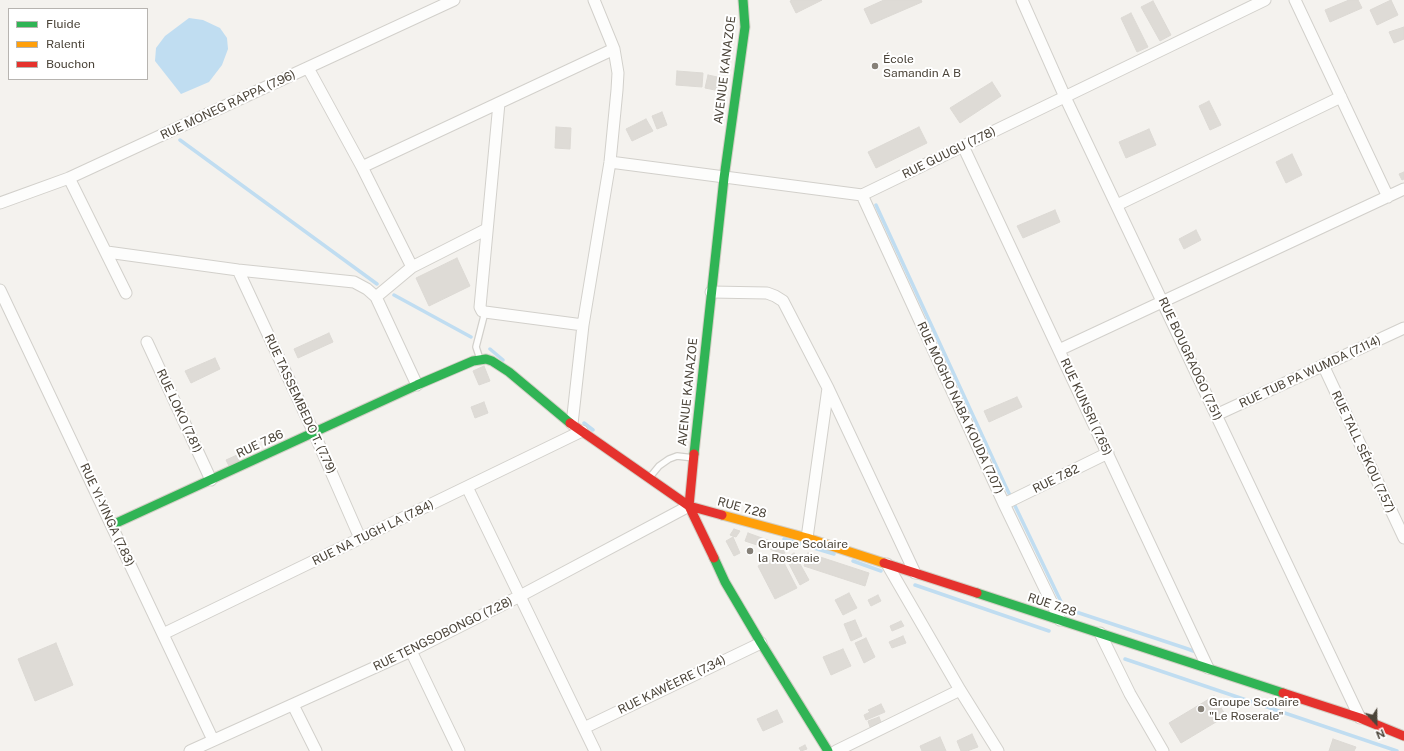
<!DOCTYPE html>
<meta charset="utf-8">
<style>
body{margin:0}
#map{position:relative;width:1404px;height:751px;overflow:hidden;background:#f4f2ee;font-family:"Public Sans",sans-serif}
canvas{display:block}
.legend{position:absolute;left:8px;top:8px;width:140px;height:72px;box-sizing:border-box;background:#fff;border:1px solid #b7b4b0;margin:0;padding:5px 7px;list-style:none;font-size:12px;color:#4b4439}
.legend li{display:flex;align-items:center;gap:8px;height:20px}
.legend b{width:20px;border:1px solid #b7b4b0}
.north{position:absolute;left:1356px;top:703px;width:40px;height:40px;-webkit-text-stroke:3px #fff;paint-order:stroke;rotate:158deg;font-size:11px;font-weight:700;line-height:16px;text-align:center;color:#4b4439}
.north::after{content:'';display:block;margin:auto;width:14px;height:18px;background:#4b4439;clip-path:polygon(50% 0,100% 100%,50% 72%,0 100%)}
</style>
<div id="map">
<canvas width="1404" height="751"></canvas>
<ul class="legend">
<li><b style="height:5px;background:#30b455"></b>Fluide</li>
<li><b style="height:5px;background:#ff9f0a"></b>Ralenti</li>
<li><b style="height:5px;background:#e5322d"></b>Bouchon</li>
</ul>
<div class="north">N</div>
</div>
<script>
const ctx = document.querySelector('canvas').getContext('2d');
ctx.lineJoin = 'round';
function fillPath(path, color) { ctx.fillStyle = color; ctx.fill(path, 'evenodd'); }
const poly = rows => new Path2D(rows.map(r => 'M' + r).join(''));
function strokePath(path, color, width, dash) { ctx.strokeStyle = color; ctx.lineWidth = width; ctx.lineCap = dash ? 'butt' : 'round'; ctx.setLineDash(dash || []); ctx.stroke(path); }
function label(font, color, halo, rows, align = 'center') {
  ctx.font = font + ' "Public Sans",sans-serif'; ctx.lineWidth = 4; ctx.setLineDash([]); ctx.textBaseline = 'middle'; ctx.strokeStyle = halo; ctx.fillStyle = color; for (const [text, x, y, turn = 0] of rows) {
    ctx.save(); ctx.translate(x, y); ctx.rotate((+turn || 0) * Math.PI / 180); ctx.textAlign = isNaN(turn) ? turn : align; if (halo) ctx.strokeText(text, 0, 0); ctx.fillText(text, 0, 0); ctx.restore();
  }
}
fillPath(poly([
 [189,18,203,20,220,28,227,38,228,49,222,65,209,82,181,94,155,61,156,48,165,36]
]), '#c0ddf1');
strokePath(poly([
 [180,140,377,284],
 [876,205,1005,485,1064,608,1185,648,1199,653],
 [394,295,471,337],
 [490,349,503,360],
 [584,423,593,430],
 [784,539,834,554],
 [853,561,881,571],
 [915,585,1049,631],
 [1125,659,1397,751]
]), '#c0ddf1', 3.5);
const building = poly([
 [793,0,822,0,796,13,790,1,793,0],
 [884,0,921,0,922,2,871,24,864,9,884,0],
 [1349,0,1358,0,1362,8,1330,22,1325,10,1349,0],
 [1391,0,1398,15,1377,25,1370,10,1391,0],
 [1153,1,1171,35,1160,41,1141,7,1153,1],
 [1131,13,1148,47,1137,52,1121,18,1131,13],
 [1404,27,1404,39,1394,43,1389,32,1404,27],
 [677,71,703,73,702,87,676,85,677,71],
 [708,75,722,78,720,91,705,88,708,75],
 [992,82,1001,96,960,123,950,108,992,82],
 [1209,101,1221,125,1210,130,1199,106,1209,101],
 [662,112,667,125,657,129,652,116,662,112],
 [646,119,653,131,632,141,626,129,646,119],
 [556,127,571,128,570,149,555,148,556,127],
 [919,127,927,143,876,168,868,152,919,127],
 [1149,129,1156,145,1126,158,1119,142,1149,129],
 [1292,154,1302,175,1286,183,1276,162,1292,154],
 [1404,172,1404,179,1402,180,1399,174,1404,172],
 [1055,210,1060,222,1023,238,1017,226,1055,210],
 [1196,230,1201,240,1184,249,1179,239,1196,230],
 [457,258,470,286,429,306,416,278,457,258],
 [329,333,333,342,298,358,294,349,329,333],
 [215,358,220,369,191,383,185,371,215,358],
 [484,366,490,381,479,385,473,371,484,366],
 [1017,397,1022,407,989,422,984,411,1017,397],
 [484,402,488,413,475,418,471,407,484,402],
 [237,455,239,461,229,466,226,460,237,455],
 [734,529,740,531,736,537,730,535,734,529],
 [748,533,787,547,784,554,745,541,748,533],
 [733,537,740,553,734,556,726,541,733,537],
 [794,553,809,580,800,585,786,558,794,553],
 [808,553,869,573,865,586,804,566,808,553],
 [780,555,797,588,775,599,758,566,780,555],
 [849,593,857,608,843,615,835,600,849,593],
 [878,595,881,601,871,606,868,600,878,595],
 [855,620,862,636,851,641,844,624,855,620],
 [901,621,904,626,892,631,890,626,901,621],
 [903,636,906,643,892,648,889,642,903,636],
 [866,638,875,657,864,663,855,643,866,638],
 [56,643,73,685,35,701,18,659,56,643],
 [843,649,851,666,831,675,823,657,843,649],
 [1214,696,1226,716,1181,743,1169,723,1214,696],
 [881,704,885,712,866,720,864,715,870,712,868,710,881,704],
 [777,710,783,722,763,731,757,719,777,710],
 [879,717,881,722,870,727,868,721,879,717],
 [972,734,978,747,967,751,961,751,957,741,972,734],
 [940,737,946,751,922,751,920,746,940,737],
 [1333,739,1356,747,1354,751,1329,751,1333,739],
 [805,745,807,749,801,751,799,748,805,745]
]);
fillPath(building, '#dedbd6');
strokePath(building, '#dcd9d4', 1);
const lane = poly([
 [480,359,476,347,485,312],
 [650,477,659,466,669,459,677,456,694,458]
]);
const street = poly([
 [1022,0,1065,97,1360,718],
 [1295,0,1388,197],
 [308,68,362,167,412,267],
 [499,103,480,307,482,311,485,312,583,325],
 [963,146,1208,668],
 [610,162,862,195,1265,0],
 [362,167,614,49],
 [69,178,126,293],
 [862,195,1004,504,1060,620],
 [0,203,69,178,454,0],
 [1117,205,1341,97],
 [107,252,238,270,354,282,367,289,376,297,417,385],
 [238,270,314,433,360,538],
 [0,290,213,740],
 [711,292,767,293,775,296,783,301,828,388,915,573],
 [376,297,412,267,487,229],
 [147,342,211,480],
 [1059,350,1404,189],
 [1323,365,1404,538],
 [1216,415,1404,328],
 [572,424,583,325,610,162,617,90,618,73,614,49,594,0],
 [467,487,595,751],
 [1004,504,1108,453],
 [807,538,828,388],
 [887,564,960,690,998,751],
 [1100,633,1130,694,1163,751],
 [163,634,582,431],
 [411,651,459,751],
 [293,705,316,751],
 [584,728,761,643],
 [190,751,411,651,520,596,689,506],
 [836,751,960,690]
]);
const fast = poly([
 [694,454,724,178,745,27,743,0],
 [112,525,417,385,473,361,486,359,492,361,509,372,570,423],
 [714,558,725,582,761,643,828,751],
 [977,593,1283,693]
]);
const slow = poly([
 [722,515,807,538,884,563]
]);
const jam = poly([
 [570,423,689,506,722,515],
 [694,454,689,506,714,558],
 [884,563,977,593],
 [1283,693,1360,718,1404,736]
]);
strokePath(lane, '#d2d0cb', 8);
strokePath(street, '#d2d0cb', 13);
strokePath(fast, '#d3cfc5', 11);
strokePath(slow, '#d3cfc5', 11);
strokePath(jam, '#d3cfc5', 11);
strokePath(lane, '#fdfdfc', 5.5);
strokePath(street, '#fdfdfc', 11);
strokePath(fast, '#30b455', 9);
strokePath(slow, '#ff9f0a', 9);
strokePath(jam, '#e5322d', 9);
for (const [x, y, r, color] of [
 [875,66,4,"#868178"],
 [750,551,4,"#868178"],
 [1201,709,4,"#868178"]
]) { const dot = new Path2D(); dot.arc(x, y, r, 0, 2 * Math.PI); ctx.fillStyle = color; ctx.fill(dot); strokePath(dot, '#fff', 1.5); }
label('12px', '#4b4439', '#fff', [
 ["École",883,59],
 ["Samandin A B",883,73],
 ["Groupe Scolaire",758,544],
 ["la Roseraie",758,558],
 ["Groupe Scolaire",1209,702],
 ["\"Le Roserale\"",1209,716]
], 'left');
label('12px', '#4b4439', '#fff', [
 ["AVENUE KANAZOE",725,70,-83],
 ["RUE MONEG RAPPA (7.96)",228,105,-25],
 ["RUE GUUGU (7.78)",949,153,-26],
 ["RUE BOUGRAOGO (7.51)",1190,359,65],
 ["RUE TUB PA WUMDA (7.114)",1310,372,-25],
 ["AVENUE KANAZOE",688,392,-84],
 ["RUE TASSEMBEDO T. (7.79)",300,404,65],
 ["RUE KUNSRI (7.65)",1086,407,65],
 ["RUE MOGHO NABA KOUDA (7.07)",960,408,65],
 ["RUE LOKO (7.81)",179,411,65],
 ["RUE 7.86",260,444,-25],
 ["RUE TALL SÉKOU (7.57)",1363,452,65],
 ["RUE 7.82",1056,479,-26],
 ["RUE 7.28",742,508,15],
 ["RUE YI-YINGA (7.83)",107,515,65],
 ["RUE NA TUGH LA (7.84)",373,533,-26],
 ["RUE 7.28",1052,605,18],
 ["RUE TENGSOBONGO (7.28)",443,634,-26],
 ["RUE KAWÈERE (7.34)",672,685,-26]
]);
</script>
